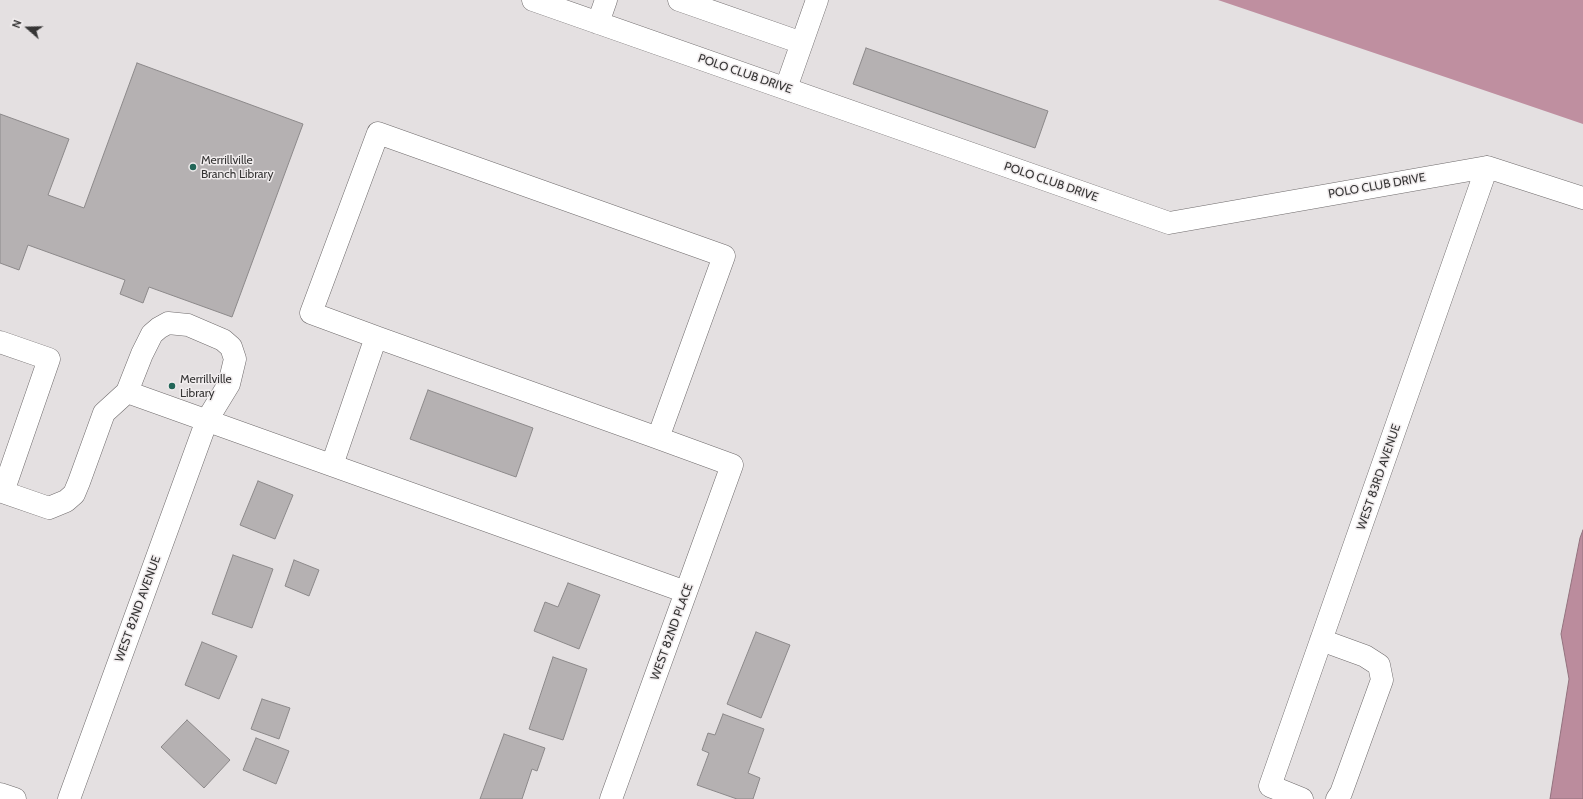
<!DOCTYPE html>
<style>
body{margin:0}
#map{position:relative;width:1583px;height:799px;overflow:hidden;background:#e4e0e1;font-family:Cabin,sans-serif}
canvas{display:block}
.north{position:absolute;left:8px;top:8px;width:40px;height:40px;-webkit-text-stroke:3px #f1edee;paint-order:stroke;rotate:290deg;font-size:11px;font-weight:700;line-height:16px;text-align:center;color:#363535}
.north::after{content:'';display:block;margin:auto;width:14px;height:18px;background:#363535;clip-path:polygon(50% 0,100% 100%,50% 72%,0 100%)}
</style>
<div id="map">
<canvas width="1583" height="799"></canvas>
<div class="north">N</div>
</div>
<script>
const ctx = document.querySelector('canvas').getContext('2d');
ctx.lineJoin = 'round';
function fillPath(path, color) { ctx.fillStyle = color; ctx.fill(path, 'evenodd'); }
const poly = rows => new Path2D(rows.map(r => 'M' + r).join(''));
function strokePath(path, color, width, dash) { ctx.strokeStyle = color; ctx.lineWidth = width; ctx.lineCap = dash ? 'butt' : 'round'; ctx.setLineDash(dash || []); ctx.stroke(path); }
function label(font, color, halo, rows, align = 'center') {
  ctx.font = font + ' Cabin,sans-serif'; ctx.lineWidth = 3; ctx.setLineDash([]); ctx.textBaseline = 'middle'; ctx.strokeStyle = halo; ctx.fillStyle = color; for (const [text, x, y, turn = 0] of rows) {
    ctx.save(); ctx.translate(x, y); ctx.rotate((+turn || 0) * Math.PI / 180); ctx.textAlign = isNaN(turn) ? turn : align; if (halo) ctx.strokeText(text, 0, 0); ctx.fillText(text, 0, 0); ctx.restore();
  }
}
fillPath(poly([
 [1218,0,1583,0,1583,124,1457,81]
]), '#bf8fa0');
const water = poly([
 [1583,530,1583,799,1550,799,1569,679,1561,634,1580,538,1583,530]
]);
fillPath(water, '#bb8c9d');
strokePath(water, '#93727e', 1);
const building = poly([
 [866,48,1048,111,1035,148,853,84,866,48],
 [137,63,303,124,232,317,149,287,143,303,120,294,125,280,28,245,19,270,0,263,0,114,69,139,48,195,84,208,137,63],
 [428,390,533,428,516,477,410,439,428,390],
 [258,481,293,495,275,539,240,525,258,481],
 [233,555,273,569,252,628,212,614,233,555],
 [294,560,319,570,309,596,285,586,294,560],
 [568,583,600,595,579,649,534,631,545,602,558,607,568,583],
 [756,632,790,645,761,718,727,704,756,632],
 [202,642,237,656,219,699,185,685,202,642],
 [553,657,587,669,563,740,529,729,553,657],
 [262,699,290,708,279,739,251,729,262,699],
 [723,714,764,729,748,773,760,778,753,799,737,799,697,785,709,753,702,750,708,733,715,735,723,714],
 [187,720,230,760,204,788,161,747,187,720],
 [504,734,545,748,537,771,532,769,522,799,480,799,504,734],
 [256,738,289,751,276,784,243,770,256,738]
]);
fillPath(building, '#b5b1b2');
strokePath(building, '#8c898a', 1);
const minor = poly([
 [533,0,1169,223,1487,167,1583,198],
 [679,0,802,43],
 [598,23,606,0],
 [786,88,817,0],
 [0,342,49,359,3,492],
 [332,465,376,337,311,313,378,133,724,256,658,438,376,337],
 [0,491,49,508,66,501,74,494,79,482,104,413,127,392,686,592],
 [1321,640,1365,656,1379,665,1382,680,1341,793,1337,799],
 [0,794,15,799],
 [69,799,207,420,229,384,235,359,231,347,223,340,188,325,168,323,159,328,152,334,142,354,127,392],
 [611,799,732,465,658,438],
 [1302,799,1270,786,1487,167]
]);
strokePath(minor, '#6f6b6c', 23);
strokePath(minor, '#fff', 22);
for (const [x, y, r, color] of [
 [193,167,4,"#226658"],
 [172,386,4,"#226658"]
]) { const dot = new Path2D(); dot.arc(x, y, r, 0, 2 * Math.PI); ctx.fillStyle = color; ctx.fill(dot); strokePath(dot, '#f1edee', 1.5); }
label('12px', '#363535', '#f1edee', [
 ["POLO CLUB DRIVE",745,74,19],
 ["POLO CLUB DRIVE",1051,182,19],
 ["POLO CLUB DRIVE",1377,186,-10],
 ["WEST 83RD AVENUE",1379,477,-71],
 ["WEST 82ND AVENUE",138,609,-70],
 ["WEST 82ND PLACE",672,632,-70]
]);
label('12px', '#363535', '#f1edee', [
 ["Merrillville",201,160],
 ["Branch Library",201,174],
 ["Merrillville",180,379],
 ["Library",180,393]
], 'left');
</script>
